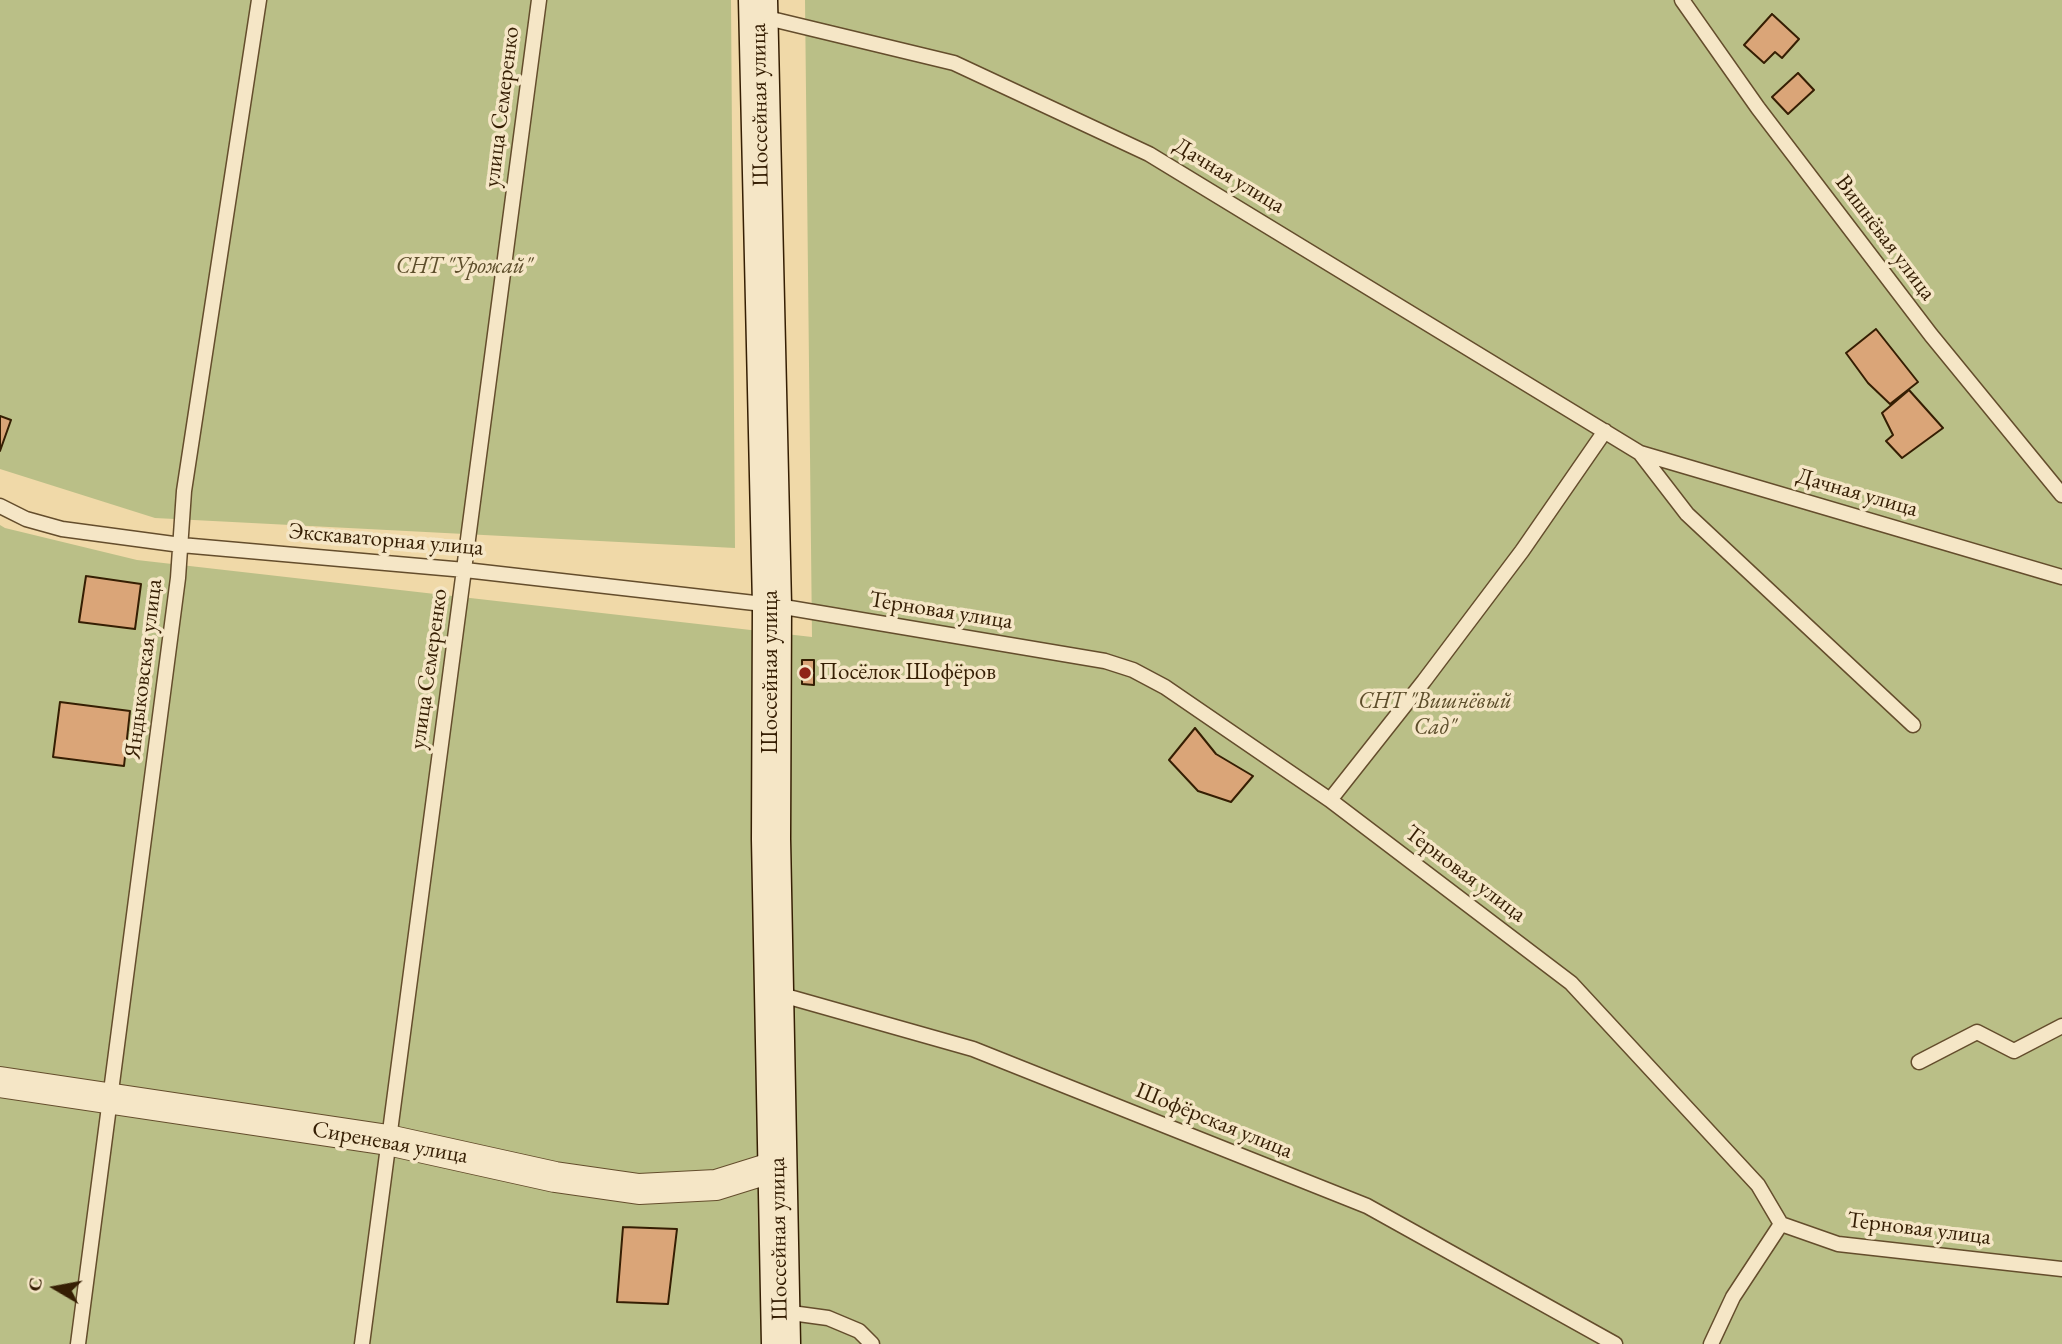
<!DOCTYPE html>
<meta charset="utf-8">
<style>
body{margin:0}
#map{position:relative;width:2062px;height:1344px;overflow:hidden;background:#f0d9a8;font-family:"EB Garamond",serif}
canvas{display:block}
.north{position:absolute;left:21px;top:1253px;width:70px;height:70px;-webkit-text-stroke:5px #f5e6c6;paint-order:stroke;rotate:280deg;font-size:19px;font-weight:700;line-height:28px;text-align:center;color:#351e03}
.north::after{content:'';display:block;margin:auto;width:24px;height:32px;background:#351e03;clip-path:polygon(50% 0,100% 100%,50% 72%,0 100%)}
</style>
<div id="map">
<canvas width="2062" height="1344"></canvas>
<div class="north">С</div>
</div>
<script>
const ctx = document.querySelector('canvas').getContext('2d');
ctx.lineJoin = 'round';
function fillPath(path, color) { ctx.fillStyle = color; ctx.fill(path, 'evenodd'); }
const poly = rows => new Path2D(rows.map(r => 'M' + r).join(''));
function strokePath(path, color, width, dash) { ctx.strokeStyle = color; ctx.lineWidth = width; ctx.lineCap = dash ? 'butt' : 'round'; ctx.setLineDash(dash || []); ctx.stroke(path); }
function label(font, color, halo, rows, align = 'center') {
  ctx.font = font + ' "EB Garamond",serif'; ctx.lineWidth = 7; ctx.setLineDash([]); ctx.textBaseline = 'middle'; ctx.strokeStyle = halo; ctx.fillStyle = color; for (const [text, x, y, turn = 0] of rows) {
    ctx.save(); ctx.translate(x, y); ctx.rotate((+turn || 0) * Math.PI / 180); ctx.textAlign = isNaN(turn) ? turn : align; if (halo) ctx.strokeText(text, 0, 0); ctx.fillText(text, 0, 0); ctx.restore();
  }
}
fillPath(poly([
 [0,0,731,0,735,548,155,518,0,469],
 [805,0,2062,0,2062,1344,0,1344,0,525,5,528,137,560,812,637]
]), '#babf87');
const building = poly([
 [1772,14,1799,39,1782,58,1775,52,1764,63,1744,45,1772,14],
 [1798,73,1814,90,1788,114,1772,97,1798,73],
 [1876,329,1918,382,1890,404,1868,383,1846,353,1876,329],
 [1909,390,1943,428,1902,458,1886,441,1893,435,1882,413,1909,390],
 [0,416,11,420,0,451,0,416],
 [86,576,141,584,135,629,79,622,86,576],
 [802,660,814,660,814,685,802,684,802,660],
 [60,702,130,711,124,766,53,757,60,702],
 [1195,728,1216,754,1253,776,1231,802,1198,791,1169,760,1195,728],
 [623,1227,677,1229,668,1304,617,1302,623,1227]
]);
fillPath(building, '#daa578');
strokePath(building, '#351e03', 2);
const lane = poly([
 [1682,0,1758,108,1931,335,2062,495],
 [759,16,954,63,1149,154,1640,453,2062,577],
 [1640,453,1687,514,1913,725],
 [0,506,26,519,62,529,181,545,465,570,772,605,1105,661,1133,670,1165,687,1330,800,1571,983,1758,1185,1781,1224,1838,1244,2062,1269],
 [1330,800,1424,681,1522,551,1605,431],
 [775,993,973,1049,1367,1206,1615,1344],
 [1919,1062,1977,1032,2014,1051,2062,1026],
 [784,1312,828,1318,859,1331,872,1344],
 [78,1344,178,578,184,491,259,0],
 [362,1344,539,0],
 [1711,1344,1733,1297,1781,1224]
]);
const street = poly([
 [0,1082,388,1140,555,1177,639,1189,716,1185,777,1166]
]);
const secondary = poly([
 [758,0,772,605,771,839,781,1344]
]);
strokePath(lane, '#644d2c', 17);
strokePath(street, '#644d2c', 32);
strokePath(secondary, '#351e03', 41);
strokePath(lane, '#f5e6c6', 14);
strokePath(street, '#f5e6c6', 30);
strokePath(secondary, '#f5e6c6', 38);
for (const [x, y, r, color] of [
 [805,673,7,"#8f2418"]
]) { const dot = new Path2D(); dot.arc(x, y, r, 0, 2 * Math.PI); ctx.fillStyle = color; ctx.fill(dot); strokePath(dot, '#f5e6c6', 2.5); }
label('23px', '#351e03', '#f5e6c6', [
 ["Шоссейная улица",760,105,-91],
 ["улица Семеренко",502,107,-83],
 ["Дачная улица",1229,176,31],
 ["Вишнёвая улица",1885,238,53],
 ["Дачная улица",1857,493,16],
 ["Экскаваторная улица",386,540,5],
 ["Терновая улица",941,611,9],
 ["Яндыковская улица",144,669,-83],
 ["улица Семеренко",429,669,-82],
 ["Шоссейная улица",771,672,-90],
 ["Терновая улица",1465,874,37],
 ["Шофёрская улица",1214,1121,22],
 ["Сиреневая улица",390,1143,10],
 ["Терновая улица",1919,1229,7],
 ["Шоссейная улица",779,1239,-91]
]);
label('italic 23px', '#5d4e2b', '#f5e6c6', [
 ["СНТ \"Урожай\"",464,267],
 ["СНТ \"Вишнёвый",1435,702],
 ["Сад\"",1435,728]
]);
label('23px', '#351e03', '#f5e6c6', [
 ["Посёлок Шофёров",819,673]
], 'left');
</script>
